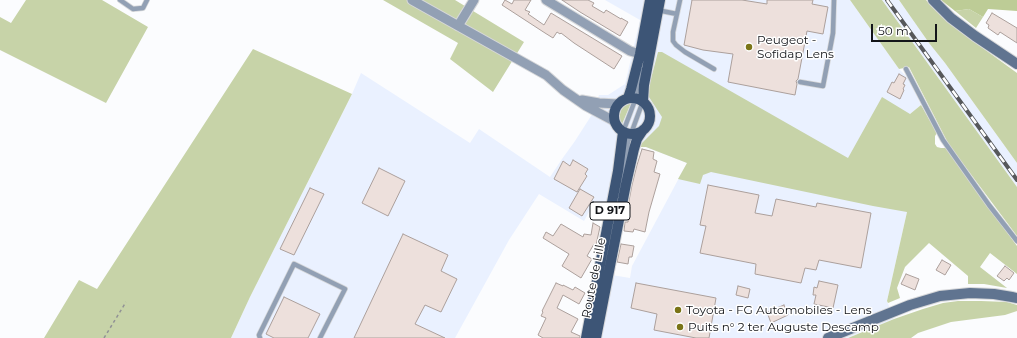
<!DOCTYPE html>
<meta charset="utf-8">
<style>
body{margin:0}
#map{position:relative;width:1017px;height:338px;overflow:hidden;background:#fbfcfe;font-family:Montserrat,sans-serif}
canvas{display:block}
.scale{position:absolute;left:871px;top:24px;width:66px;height:18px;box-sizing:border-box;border:2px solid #131519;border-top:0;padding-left:5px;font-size:12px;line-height:14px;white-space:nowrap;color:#131519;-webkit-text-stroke:3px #fff;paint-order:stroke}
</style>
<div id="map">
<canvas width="1017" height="338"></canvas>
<div class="scale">50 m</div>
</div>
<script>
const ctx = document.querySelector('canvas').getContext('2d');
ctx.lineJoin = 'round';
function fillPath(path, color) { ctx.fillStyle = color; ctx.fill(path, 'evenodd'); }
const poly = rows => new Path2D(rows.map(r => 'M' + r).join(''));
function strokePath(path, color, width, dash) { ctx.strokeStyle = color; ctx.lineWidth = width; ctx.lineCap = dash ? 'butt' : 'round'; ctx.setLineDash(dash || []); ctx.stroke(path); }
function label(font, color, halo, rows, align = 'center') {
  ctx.font = font + ' Montserrat,sans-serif'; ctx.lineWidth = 3; ctx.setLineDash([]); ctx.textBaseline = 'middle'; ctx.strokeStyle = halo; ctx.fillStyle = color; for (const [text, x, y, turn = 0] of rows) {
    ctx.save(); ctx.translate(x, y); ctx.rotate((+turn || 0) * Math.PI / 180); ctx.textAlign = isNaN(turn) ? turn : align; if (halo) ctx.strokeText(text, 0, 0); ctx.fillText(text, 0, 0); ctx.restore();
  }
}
fillPath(poly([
 [605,0,850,0,899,69,907,77,921,105,910,114,907,212,887,301,894,319,848,338,602,338,609,299,612,275,630,278,632,266,687,163,646,147,616,146,608,207,595,201,584,221,539,194,509,240,455,338,231,338,250,297,352,94,361,73,470,143,479,129,550,177,562,159,575,141,591,116,599,95,608,95,625,84,640,20],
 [882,0,899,0,929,43,945,63,1017,163,1017,187]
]), '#eaf1ff');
fillPath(poly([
 [26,0,102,0,148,27,106,103,0,50,0,17,11,23],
 [383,0,455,0,524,42,493,92,450,59,458,43],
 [850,0,882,0,1017,187,1017,236,949,145,909,67,899,69],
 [899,0,926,0,934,9,969,38,1017,73,1017,163,945,63,929,43],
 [969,9,983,17,976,28,955,11],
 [253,49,352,94,250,297,231,338,44,338,79,280,97,289],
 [658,52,662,52,848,158,882,97,910,114,921,105,937,133,935,136,935,144,937,147,941,148,946,148,1017,246,1017,274,990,253,980,267,1007,288,984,284,968,284,968,276,929,243,905,267,897,288,900,298,888,303,887,301,907,212,873,206,711,172,703,175,700,184,678,179,687,163,646,147,638,147,659,126,662,117,647,94],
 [631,103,622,124,619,118,621,110,626,104],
 [958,301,981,301,1007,302,1017,305,1017,311,1005,315,951,322,918,333,911,338,848,338,894,319,923,309,943,303]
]), '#c7d3a8');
fillPath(poly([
 [941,0,1017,0,1017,11,988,9,983,17,969,9,955,11]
]), '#bdcc96');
const building = poly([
 [505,0,512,4,514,0,531,0,525,10,530,12,528,14,531,16,544,25,551,13,622,56,614,69,574,43,561,33,560,34,557,32,553,38,545,33,502,5,505,0],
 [562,0,588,0,594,3,592,6,604,13,606,10,621,19,621,18,628,22,620,36,580,12,562,0],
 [692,0,742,0,767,4,767,0,813,0,812,4,828,7,823,34,807,31,798,79,796,81,797,84,795,95,728,82,733,54,703,50,684,45,692,0],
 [992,13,1017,28,1017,43,1000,32,998,35,988,28,989,25,986,23,992,13],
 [899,74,906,78,903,84,905,85,903,89,904,90,900,99,887,92,892,82,894,83,899,74],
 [642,149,654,152,653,159,657,161,654,172,660,174,649,212,645,232,634,229,633,232,624,231,625,222,628,222,630,207,628,206,632,185,637,165,642,149],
 [573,160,588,169,585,174,587,176,577,192,554,179,563,161,570,166,573,160],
 [379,168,405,181,388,216,362,203,379,168],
 [708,185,759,195,755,213,772,216,776,199,816,207,817,203,871,213,861,268,819,260,816,270,805,268,801,283,755,274,756,264,700,253,706,226,700,225,708,185],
 [310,188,324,194,294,255,280,249,310,188],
 [580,189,594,197,582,216,569,208,580,189],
 [593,223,600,227,596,245,594,244,587,256,592,259,581,278,562,266,569,254,543,238,546,232,553,236,561,224,583,237,584,234,591,235,593,223],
 [403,234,448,255,441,271,457,279,441,312,425,305,415,324,445,338,354,338,403,234],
 [621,244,634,246,632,257,629,257,628,264,617,262,621,244],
 [942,260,951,265,945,275,936,270,942,260],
 [1005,266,1014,273,1009,280,1007,278,1004,281,997,276,1005,266],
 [906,274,919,279,915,290,901,284,906,274],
 [819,281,838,285,833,308,814,304,816,295,813,295,814,287,817,288,819,281],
 [556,283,563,286,563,285,573,290,575,287,585,293,579,304,563,295,557,308,578,319,571,332,580,336,580,338,543,338,538,335,546,318,541,316,543,312,542,311,556,283],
 [636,283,716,298,709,338,696,338,654,330,657,314,631,308,636,283],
 [738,286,750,289,748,298,736,295,738,286],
 [284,297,320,314,308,338,274,338,266,334,284,297],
 [784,305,788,315,771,323,767,312,784,305]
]);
fillPath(building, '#ede0dc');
strokePath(building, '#aca09c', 1);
const lane = poly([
 [120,0,133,9,143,8,147,0],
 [680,0,673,32,673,41,676,45,685,52,714,69],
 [657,10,677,14],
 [906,69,943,140,989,205,1017,241],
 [800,82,823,86,833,33,834,0],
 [623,132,634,103,641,70],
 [619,195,628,142,643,101],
 [260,338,259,335,294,264,345,289,320,338]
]);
const street = poly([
 [412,0,546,75,563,90,586,106,614,121],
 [546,0,630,51,640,54],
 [458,26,474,0],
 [582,100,599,103,618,104]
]);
const secondary = poly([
 [933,0,951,18,975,36,1017,64],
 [828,338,910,305,940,296,970,293,994,294,1012,297,1017,298]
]);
const primary = poly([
 '614 116a18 18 0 1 1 36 0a18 18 0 1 1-36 0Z',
 [628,98,631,89,640,54,650,0],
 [643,101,644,85,660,0],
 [586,338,618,171,623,132],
 [596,338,626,184,634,149,637,139,643,130]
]);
strokePath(lane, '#d6d7d9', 6);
strokePath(street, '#d6d7d9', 11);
strokePath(secondary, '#d6d7d9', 12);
strokePath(primary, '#d6d7d9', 12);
strokePath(poly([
 [104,338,126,302]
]), '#919295', 1.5, [3, 3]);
strokePath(lane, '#92a0b4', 4.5);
strokePath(street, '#92a0b4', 9);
strokePath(secondary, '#607490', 10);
strokePath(primary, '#3d5576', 10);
const rail = poly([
 [887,0,1017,180]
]);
strokePath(rail, '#56585b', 4);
strokePath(rail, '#fff', 2.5, [8]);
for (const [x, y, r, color] of [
 [749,47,4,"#7a7417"],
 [678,310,4,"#7a7417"],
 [680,327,4,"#7a7417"]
]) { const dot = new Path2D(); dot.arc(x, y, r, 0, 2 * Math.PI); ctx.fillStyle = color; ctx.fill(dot); strokePath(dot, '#fff', 1.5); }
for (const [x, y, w] of [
 [610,211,40]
]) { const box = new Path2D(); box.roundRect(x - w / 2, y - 9, w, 18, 3); ctx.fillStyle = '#fff'; ctx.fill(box); strokePath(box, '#131519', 1); }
label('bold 11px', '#131519', null, [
 ["D 917",610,211]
]);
label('12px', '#131519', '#fff', [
 ["Peugeot -",757,40],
 ["Sofidap Lens",757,54],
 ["Toyota - FG Automobiles - Lens",686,310],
 ["Puits n° 2 ter Auguste Descamp",688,327]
], 'left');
label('12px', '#131519', '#fff', [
 ["Route de Lille",594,278,-79]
]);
</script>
